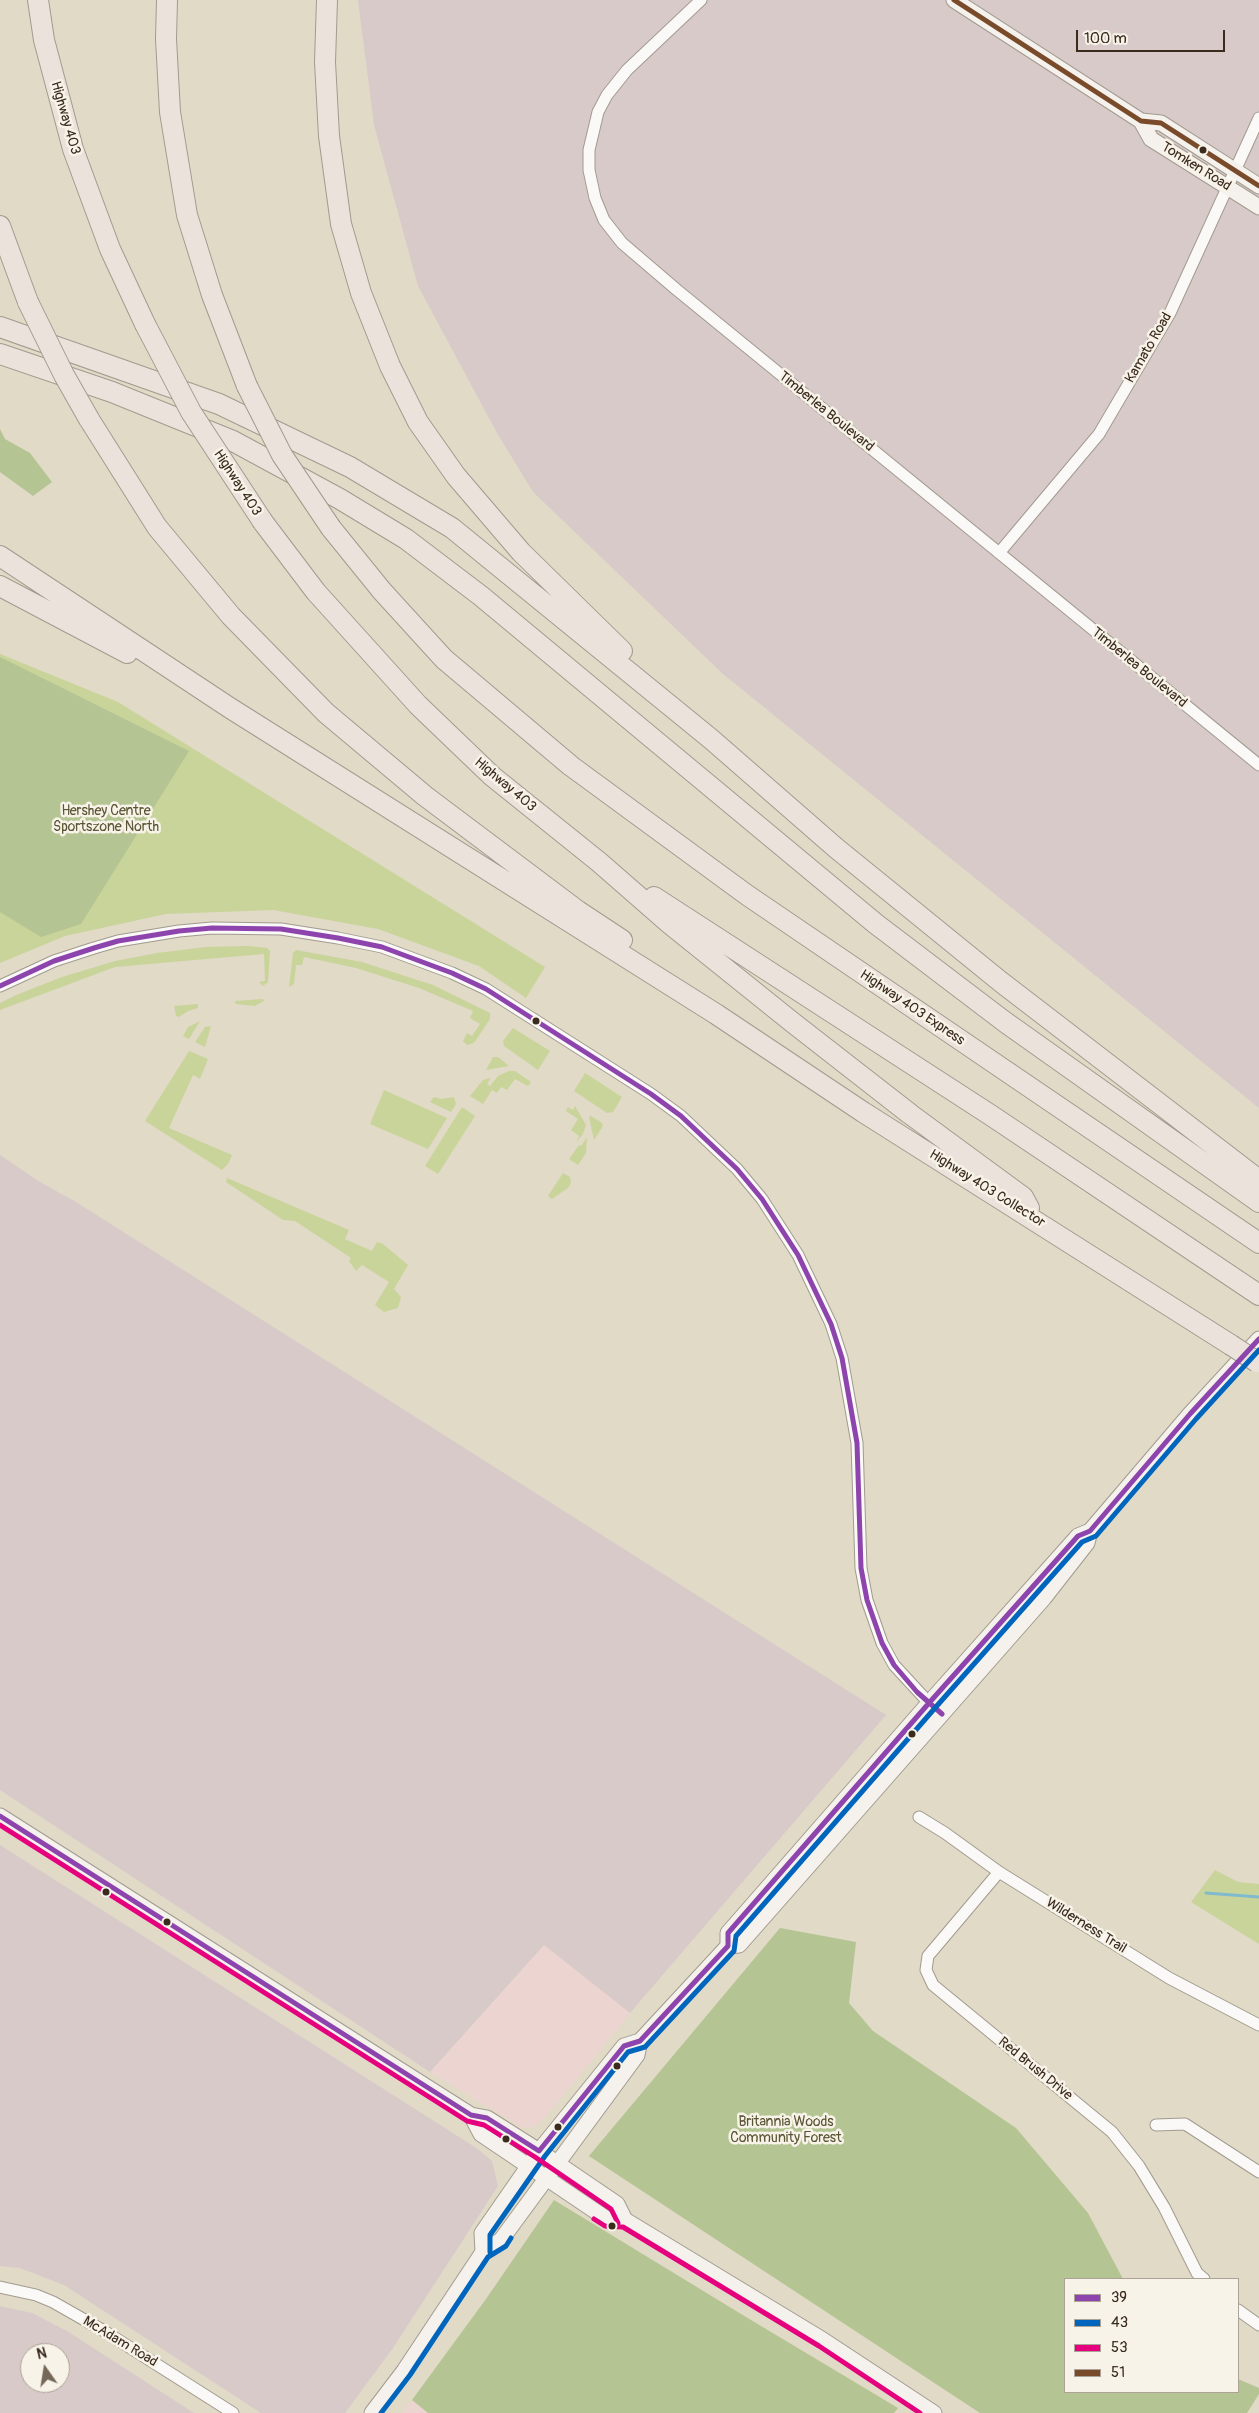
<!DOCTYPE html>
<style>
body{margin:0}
#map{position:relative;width:1259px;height:2413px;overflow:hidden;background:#e1dac7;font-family:Pangolin,sans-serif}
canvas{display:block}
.legend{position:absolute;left:1064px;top:2278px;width:175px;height:115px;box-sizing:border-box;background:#f7f3e8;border:1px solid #aca397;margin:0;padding:6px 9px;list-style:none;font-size:15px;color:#3b2a1e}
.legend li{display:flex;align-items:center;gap:10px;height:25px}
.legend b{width:25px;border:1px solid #aca397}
.north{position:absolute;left:20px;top:2343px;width:50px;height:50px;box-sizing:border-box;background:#f7f3e8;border:1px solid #aca397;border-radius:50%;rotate:347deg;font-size:14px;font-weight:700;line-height:20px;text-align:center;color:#3b2a1e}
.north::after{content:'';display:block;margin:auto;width:18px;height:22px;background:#756859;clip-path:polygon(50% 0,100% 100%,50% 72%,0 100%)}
.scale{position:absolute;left:1076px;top:30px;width:149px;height:22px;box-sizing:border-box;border:2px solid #3b2a1e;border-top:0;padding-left:6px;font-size:15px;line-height:18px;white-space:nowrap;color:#3b2a1e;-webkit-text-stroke:4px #f7f3e8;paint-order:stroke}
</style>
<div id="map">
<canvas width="1259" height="2413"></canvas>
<ul class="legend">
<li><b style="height:6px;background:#8e44ad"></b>39</li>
<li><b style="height:6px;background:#0065bd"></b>43</li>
<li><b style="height:6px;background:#e5007d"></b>53</li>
<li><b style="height:6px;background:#7a4b2a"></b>51</li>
</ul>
<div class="north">N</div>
<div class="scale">100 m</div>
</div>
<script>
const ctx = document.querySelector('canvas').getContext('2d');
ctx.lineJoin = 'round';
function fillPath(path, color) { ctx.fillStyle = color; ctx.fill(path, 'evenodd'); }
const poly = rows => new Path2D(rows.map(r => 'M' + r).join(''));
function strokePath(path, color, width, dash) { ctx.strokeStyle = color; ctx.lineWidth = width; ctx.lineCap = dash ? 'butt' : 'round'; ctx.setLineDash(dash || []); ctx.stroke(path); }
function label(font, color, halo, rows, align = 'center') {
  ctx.font = font + ' Pangolin,sans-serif'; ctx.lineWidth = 5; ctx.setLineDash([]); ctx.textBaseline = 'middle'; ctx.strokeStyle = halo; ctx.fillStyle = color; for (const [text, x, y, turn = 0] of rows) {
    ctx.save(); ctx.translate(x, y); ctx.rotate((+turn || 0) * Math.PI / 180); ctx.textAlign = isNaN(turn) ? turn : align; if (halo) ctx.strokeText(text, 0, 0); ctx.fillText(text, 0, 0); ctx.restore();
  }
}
fillPath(poly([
 [544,1945,630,2013,542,2121,538,2125,527,2128,521,2127,430,2072],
 [412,2400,428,2413,402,2413]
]), '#ecd4d1');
fillPath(poly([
 [358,0,1259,0,1259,1108,723,674,533,492,497,433,418,286,374,125],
 [0,1155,40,1182,76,1202,886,1715,630,2013,544,1945,430,2072,0,1790],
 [0,1845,478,2149,492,2161,498,2186,393,2348,345,2413,261,2413,64,2285,20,2268,0,2266],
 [0,2306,32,2313,67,2331,194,2413,0,2413],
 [30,2353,60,2353,60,2383,30,2383]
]), '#d8cac9');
fillPath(poly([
 [0,654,118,702,545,967,526,998,479,966,378,929,273,910,166,914,65,936,0,963],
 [248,946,267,948,270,951,268,982,263,986,259,982,265,981,264,954,115,967,0,1010,0,1003,16,995,62,977,115,961,157,953,206,947],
 [296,950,362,962,433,985,490,1013,490,1019,474,1043,467,1045,463,1041,467,1033,472,1036,480,1024,470,1018,473,1011,419,988,356,968,304,957,302,965,296,965,294,984,289,987,293,953],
 [263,999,264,1001,255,1006,236,1004,235,1001],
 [198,1004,198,1008,188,1011,179,1017,176,1016,174,1006],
 [200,1021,189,1039,183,1036,188,1027],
 [211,1026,205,1047,195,1042,205,1027],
 [513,1028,550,1051,538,1070,504,1046,503,1041],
 [189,1051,208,1059,200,1079,193,1075,169,1128,232,1155,228,1164,222,1170,145,1121],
 [493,1057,498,1057,509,1066,486,1070],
 [509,1071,515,1071,531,1082,528,1086,515,1079,507,1090,501,1087,497,1093,492,1090,483,1104,470,1096,483,1080,491,1078,487,1084,490,1086,498,1076],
 [585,1073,622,1097,613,1112,607,1113,574,1091],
 [384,1090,447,1118,428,1149,370,1124],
 [434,1097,441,1099,454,1097,456,1104,451,1112,430,1102],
 [575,1106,586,1125,583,1134,576,1142,579,1136,571,1130,578,1119,566,1111,568,1107,573,1110],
 [462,1107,475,1116,438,1174,425,1166],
 [591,1116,602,1123,603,1126,594,1140,589,1117],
 [587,1137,586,1153,578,1165,569,1159,579,1145,581,1146],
 [563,1173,570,1177,571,1183,568,1188,552,1199,548,1196],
 [227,1178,349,1230,345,1239,372,1251,377,1242,383,1244,408,1265,394,1289,401,1297,398,1308,384,1312,375,1305,389,1282,362,1265,356,1271,349,1261,351,1258,295,1221,283,1220,226,1182],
 [1215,1870,1238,1882,1259,1884,1259,1944,1191,1902]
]), '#c9d49a');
fillPath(poly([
 [0,429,5,439,30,453,52,482,33,496,0,472],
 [0,657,189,751,81,924,41,937,0,912],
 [780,1928,856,1942,849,2003,873,2031,1016,2128,1088,2213,1123,2279,1065,2279,1065,2392,1238,2392,1238,2379,1259,2388,1259,2394,1247,2413,980,2413,589,2156],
 [554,2200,746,2317,898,2408,894,2413,428,2413,412,2400,486,2299]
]), '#b4c492');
strokePath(poly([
 [1206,1893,1259,1897]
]), '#80bacf', 3);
const street = poly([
 [701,0,627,70,607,95,598,112,589,150,589,170,595,198,604,220,622,243,677,290,1259,765],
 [999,553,1099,434,1170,313,1259,118],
 [0,986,54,961,94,948,118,941,179,931,212,928,281,929,338,938,382,947,452,973,486,989,651,1094,681,1116,737,1169,762,1199,798,1255,831,1324,842,1358,857,1443,861,1568,867,1600,882,1643,894,1665,929,1703],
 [919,1817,945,1833,999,1872,1169,1978,1259,2025],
 [999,1872,928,1956,926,1970,933,1985,1112,2132,1139,2166,1164,2207,1197,2273,1204,2279],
 [1156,2125,1185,2124,1259,2172],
 [0,2287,36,2295,53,2302,104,2331,233,2413],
 [1238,2310,1259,2325]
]);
const secondary = poly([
 [954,0,1141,121,1161,123,1259,186],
 [1141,121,1151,139,1259,207],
 [0,1816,471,2115,487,2118,539,2151,617,2204,625,2220],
 [728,1946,739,1945,1044,1598,1087,1543,1090,1531],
 [471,2115,481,2134,607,2219,625,2220,823,2340,934,2413],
 [483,2252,482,2233,539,2151,624,2046,640,2041,728,1946,728,1933,929,1703,1078,1536,1090,1531,1190,1414,1259,1339],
 [372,2413,404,2371,483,2252,501,2240,637,2055,640,2041]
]);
const highway = poly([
 [38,0,44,40,73,149,110,249,145,324],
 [167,0,166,39,170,112,187,215,212,295,247,386],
 [327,0,325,62,329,136,341,224,361,293,390,366,418,422,456,476,521,552,622,651],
 [0,226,28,302],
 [0,327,219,404,350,467,452,528,711,739,836,848,1001,982,1259,1180],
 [0,354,112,392,233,441,340,499,406,539,481,596,876,924,1005,1022,1259,1202],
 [89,419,157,527,231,616,326,713,425,796,578,911,622,940],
 [263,522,316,592,418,705,492,776,599,862,670,924,792,1022,910,1114,1023,1197,1029,1208],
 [331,528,382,591,444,659,571,766,747,895,1259,1243],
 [0,556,230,708,716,1014,863,1112,1231,1345],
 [0,586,127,653],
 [654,897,992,1116,1259,1295]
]);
strokePath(street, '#a19b8f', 13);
strokePath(secondary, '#a19b8f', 17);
strokePath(highway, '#a19b8f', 22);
strokePath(street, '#faf9f7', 11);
strokePath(secondary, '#f5f1ec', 15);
strokePath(highway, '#ebe3db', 20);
const highwayBridge = poly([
 [28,302,64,375,89,419],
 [145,324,191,412,263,522],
 [247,386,282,455,331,528],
 [1231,1345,1257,1362]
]);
strokePath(highwayBridge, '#a19b8f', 22, []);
strokePath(highwayBridge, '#ebe3db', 20);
strokePath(poly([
 [0,986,54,961,94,948,118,941,179,931,212,928,281,929,338,938,382,947,452,973,486,989,651,1094,681,1116,737,1169,762,1199,798,1255,831,1324,842,1358,857,1443,861,1568,867,1600,882,1643,894,1665,917,1692,942,1714],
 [0,1816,471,2115,487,2118,539,2151,624,2046,640,2041,728,1946,728,1933,929,1703,1078,1536,1090,1531,1190,1414,1259,1339]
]), '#8e44ad', 5);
strokePath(poly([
 [490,2252,490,2235,545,2156,628,2052,645,2047,734,1951,736,1936,935,1708,1082,1542,1096,1536,1196,1419,1259,1350],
 [381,2413,410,2375,488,2257,506,2246,511,2238]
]), '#0065bd', 5);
strokePath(poly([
 [0,1825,467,2121,484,2125,535,2157,611,2209,618,2223],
 [594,2219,605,2226,623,2227,819,2346,920,2413]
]), '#e5007d', 5);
strokePath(poly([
 [954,0,1141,121,1161,123,1259,186]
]), '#7a4b2a', 5);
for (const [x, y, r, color] of [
 [1203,150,4.5,"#3b2a1e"],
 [536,1021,4.5,"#3b2a1e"],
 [912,1734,4.5,"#3b2a1e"],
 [106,1892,4.5,"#3b2a1e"],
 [167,1922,4.5,"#3b2a1e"],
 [617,2066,4.5,"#3b2a1e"],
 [558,2127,4.5,"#3b2a1e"],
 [506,2139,4.5,"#3b2a1e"],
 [612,2226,4.5,"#3b2a1e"]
]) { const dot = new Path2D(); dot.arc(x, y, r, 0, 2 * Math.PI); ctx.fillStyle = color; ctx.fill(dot); strokePath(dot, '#f7f3e8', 2); }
label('14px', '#3b2a1e', '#f7f3e8', [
 ["Highway 403",65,118,74],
 ["Tomken Road",1196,167,32],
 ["Kamato Road",1149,348,-60],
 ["Timberlea Boulevard",826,412,39],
 ["Highway 403",237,483,57],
 ["Timberlea Boulevard",1139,668,39],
 ["Highway 403",505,785,40],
 ["Highway 403 Express",912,1008,34],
 ["Highway 403 Collector",987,1189,32],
 ["Wilderness Trail",1086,1926,32],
 ["Red Brush Drive",1035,2069,39],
 ["McAdam Road",120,2342,31]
]);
label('14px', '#5a5434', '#f7f3e8', [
 ["Hershey Centre",106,811],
 ["Sportszone North",106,827],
 ["Britannia Woods",786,2122],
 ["Community Forest",786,2138]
]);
</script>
